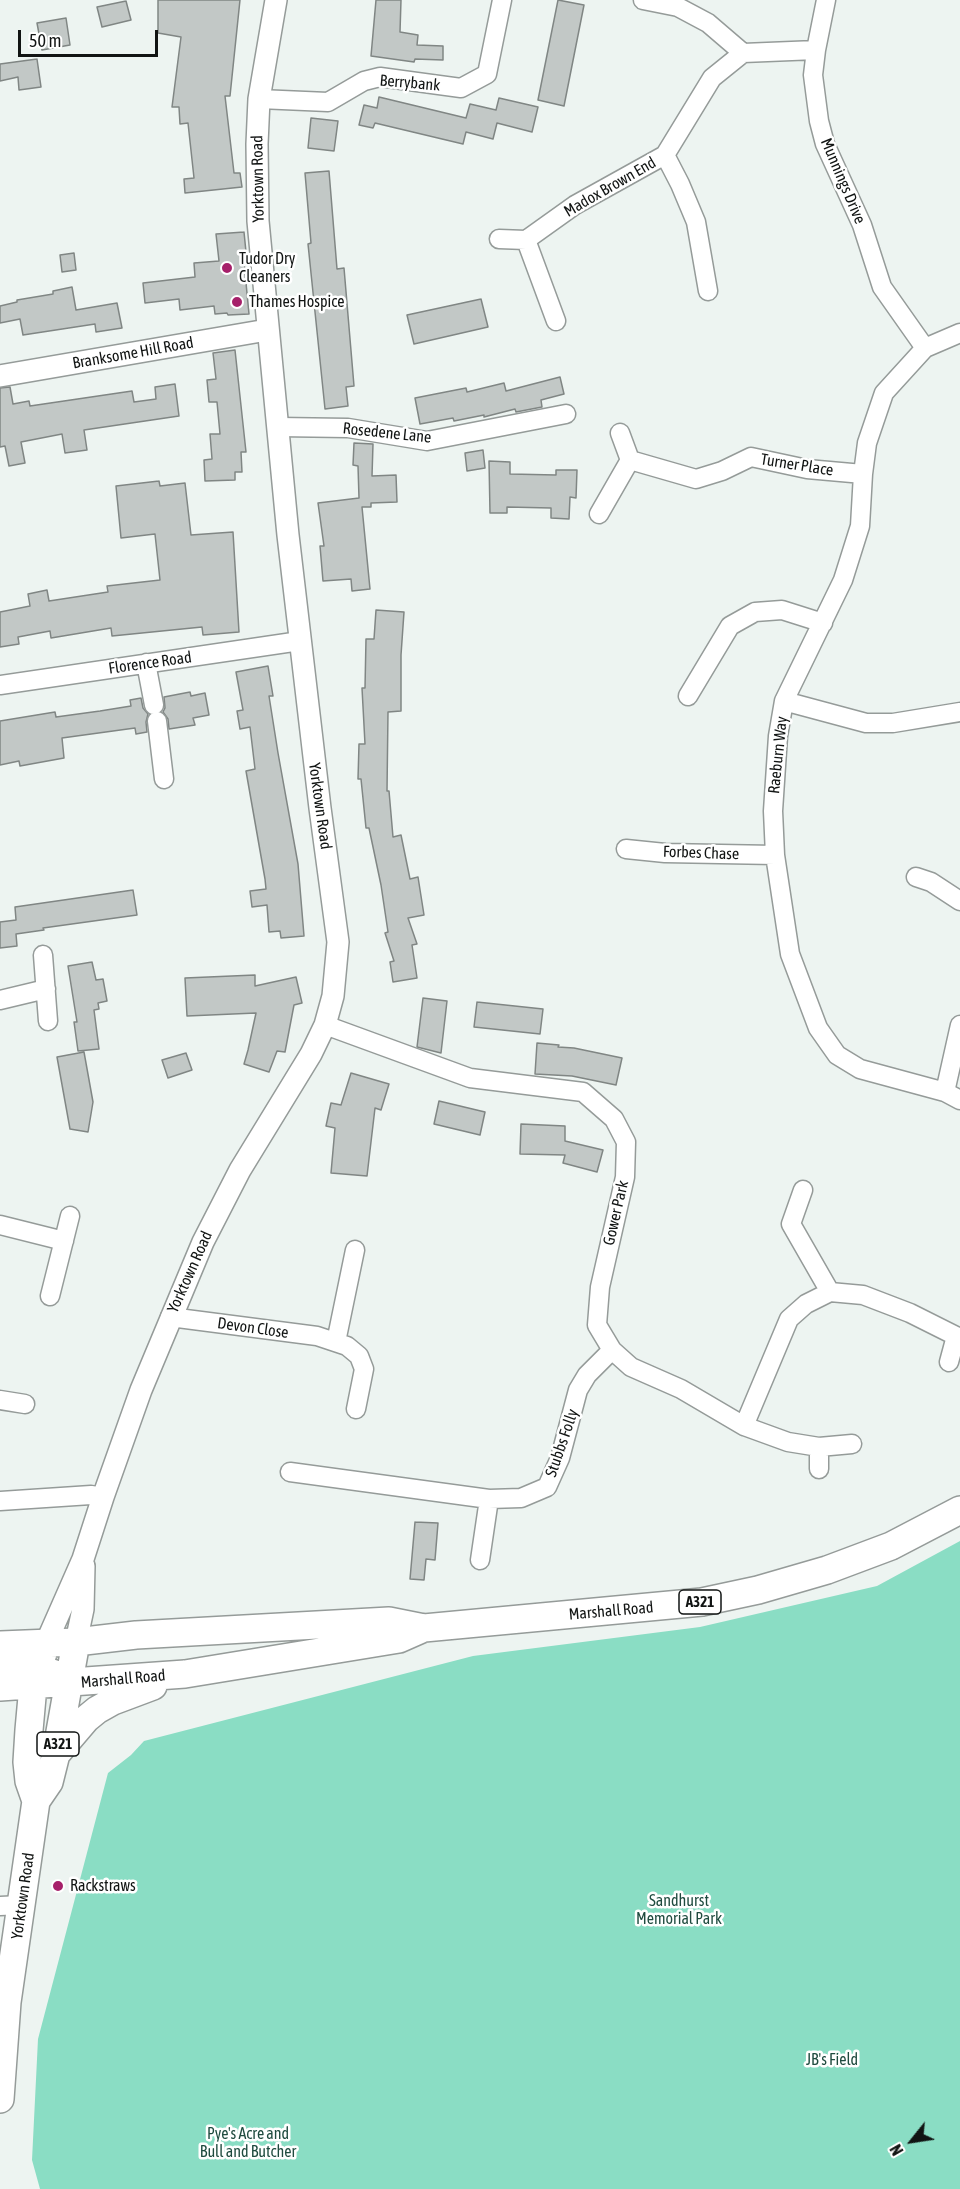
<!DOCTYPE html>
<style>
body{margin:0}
#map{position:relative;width:960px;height:2189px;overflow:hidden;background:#edf4f1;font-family:"Asap Condensed",sans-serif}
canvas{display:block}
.north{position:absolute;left:882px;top:2111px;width:60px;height:60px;-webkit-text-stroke:4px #fff;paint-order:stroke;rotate:240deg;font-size:16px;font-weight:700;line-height:24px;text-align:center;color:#111413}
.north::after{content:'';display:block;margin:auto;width:21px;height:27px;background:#111413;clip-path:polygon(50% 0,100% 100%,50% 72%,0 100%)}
.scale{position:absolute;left:18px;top:30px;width:140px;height:27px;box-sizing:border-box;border:3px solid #111413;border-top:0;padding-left:8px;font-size:18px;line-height:21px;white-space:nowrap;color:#111413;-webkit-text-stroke:4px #fff;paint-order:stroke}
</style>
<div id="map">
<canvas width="960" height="2189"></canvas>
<div class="north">N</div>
<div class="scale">50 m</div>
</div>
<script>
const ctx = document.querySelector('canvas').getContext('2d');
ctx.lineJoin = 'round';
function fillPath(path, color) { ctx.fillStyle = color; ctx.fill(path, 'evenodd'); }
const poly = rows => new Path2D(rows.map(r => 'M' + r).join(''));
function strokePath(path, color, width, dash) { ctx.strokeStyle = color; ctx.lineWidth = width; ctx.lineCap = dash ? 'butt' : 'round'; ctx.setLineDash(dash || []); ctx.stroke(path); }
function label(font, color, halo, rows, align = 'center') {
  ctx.font = font + ' "Asap Condensed",sans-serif'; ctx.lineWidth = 5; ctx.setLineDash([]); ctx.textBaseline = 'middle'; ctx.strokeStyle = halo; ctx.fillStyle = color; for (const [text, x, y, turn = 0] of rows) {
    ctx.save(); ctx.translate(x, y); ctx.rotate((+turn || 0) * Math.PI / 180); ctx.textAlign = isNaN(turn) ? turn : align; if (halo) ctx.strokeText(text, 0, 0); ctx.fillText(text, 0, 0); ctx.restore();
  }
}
fillPath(poly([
 [960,1541,960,2189,40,2189,32,2160,38,2039,108,1773,131,1755,144,1741,473,1656,700,1627,877,1586]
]), '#8addc4');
const building = poly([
 [158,0,240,0,230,96,225,96,234,173,240,173,242,187,185,193,184,179,194,178,188,123,180,124,179,107,172,107,181,37,158,33,158,0],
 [376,0,401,0,400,32,418,35,417,45,443,46,443,60,415,59,414,62,371,56,376,0],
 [558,0,584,5,564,106,538,100,558,0],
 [126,1,131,20,102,27,97,7,126,1],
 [66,18,70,45,42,50,37,23,66,18],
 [37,59,41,87,19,90,18,77,0,81,0,64,37,59],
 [379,97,466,118,470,104,496,110,499,98,538,107,532,132,497,123,493,139,466,132,463,144,375,123,373,128,359,125,364,105,377,108,379,97],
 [311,118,338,121,334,151,308,148,311,118],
 [329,171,337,269,344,268,354,386,346,387,348,406,325,409,308,244,311,243,305,173,329,171],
 [244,232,246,252,243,252,249,314,228,315,227,313,215,314,214,306,180,310,179,299,145,303,143,283,195,277,194,263,219,261,216,234,244,232],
 [74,253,76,270,62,272,60,255,74,253],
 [72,287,76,310,117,303,122,328,96,332,95,324,23,335,20,319,0,323,0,306,17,302,17,300,53,294,53,291,72,287],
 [481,299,488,327,414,344,407,315,481,299],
 [235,350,246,452,241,452,242,472,235,472,235,480,205,481,204,460,212,459,210,434,220,434,217,402,209,402,207,380,216,379,213,353,235,350],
 [560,377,564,394,541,400,542,407,516,412,515,409,484,417,484,415,454,421,453,418,420,424,415,398,466,388,467,392,504,383,506,391,560,377],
 [175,384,179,416,84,430,87,450,65,453,62,434,21,442,25,463,9,466,5,446,0,447,0,388,10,387,13,404,29,401,30,406,132,391,134,402,156,399,155,387,175,384],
 [354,443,373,444,372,476,396,475,397,502,371,503,371,507,362,507,370,589,352,591,351,579,323,581,320,546,324,546,318,503,359,498,358,466,353,465,354,443],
 [483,450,485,468,467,471,465,453,483,450],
 [489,461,510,462,510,474,556,475,556,470,577,470,576,498,570,497,569,519,551,518,551,508,507,507,507,513,490,513,489,461],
 [159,481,160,486,185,483,191,535,233,532,239,632,203,635,202,627,112,636,111,628,51,638,50,631,18,637,19,644,0,647,0,612,30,606,28,594,47,590,49,601,108,592,107,586,160,580,155,534,121,538,116,486,159,481],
 [376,610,404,612,401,655,401,711,388,712,387,791,389,791,393,837,401,835,410,879,418,877,424,915,408,918,417,944,412,945,417,978,393,982,390,962,394,961,385,933,388,932,381,885,369,828,366,828,361,779,358,779,359,744,365,744,362,688,365,688,366,639,374,639,376,610],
 [268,666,273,696,269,696,278,753,298,864,304,936,281,938,280,931,269,932,267,905,252,907,250,891,266,889,265,879,246,771,255,769,250,727,240,729,237,711,243,710,236,672,268,666],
 [190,692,191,696,205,693,209,715,193,718,195,725,169,729,168,719,163,712,165,708,164,697,190,692],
 [141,698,143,708,148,714,146,722,147,732,136,734,135,728,62,738,64,758,20,766,19,761,0,765,0,721,55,712,56,717,100,711,131,706,130,700,141,698],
 [133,890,137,915,43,928,44,930,16,934,17,946,0,948,0,922,16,920,15,907,133,890],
 [92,962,96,980,103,979,107,1001,98,1003,99,1009,94,1010,99,1049,78,1051,74,1022,77,1022,68,966,92,962],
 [255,975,255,986,296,977,302,1003,294,1005,285,1052,277,1051,269,1072,244,1064,248,1050,256,1013,187,1016,185,978,255,975],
 [423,998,447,1001,441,1053,417,1047,423,998],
 [477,1002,543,1009,540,1034,474,1027,477,1002],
 [537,1043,559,1045,558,1047,574,1048,622,1058,616,1085,572,1076,535,1074,537,1043],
 [84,1052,93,1102,88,1132,70,1129,57,1057,84,1052],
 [186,1053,192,1070,168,1078,162,1060,186,1053],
 [351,1073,389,1084,381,1110,375,1108,367,1176,331,1173,335,1128,326,1126,331,1103,341,1105,351,1073],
 [439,1101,485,1112,480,1135,434,1124,439,1101],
 [521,1124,565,1126,565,1141,603,1150,597,1172,563,1163,565,1155,520,1154,521,1124],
 [415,1522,438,1523,435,1560,426,1559,424,1580,410,1579,415,1522]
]);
fillPath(building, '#c2c8c6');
strokePath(building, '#808684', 1.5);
const minor = poly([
 [643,0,678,7,708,23,743,53],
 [826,0,816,50,813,75,819,121,825,144,862,225,882,287,925,348],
 [259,99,328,102,364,81,380,77,461,88,487,74,502,0],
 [665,155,680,184,696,222,708,291],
 [499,239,526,240,575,205,665,155,712,78,743,53,816,50],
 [526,240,556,321],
 [960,333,925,348,884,393,867,443,863,474,860,526,843,580,784,701,778,736,773,811,775,855,790,954,818,1028,837,1055,860,1069,945,1092,960,1100],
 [278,427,348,428,427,441,566,414],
 [620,433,630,460,696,479,722,471,751,457,807,469,863,474],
 [599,514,630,460],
 [146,663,154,705],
 [0,685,300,641],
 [688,696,730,626,755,612,782,610,823,623],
 [784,701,866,723,893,723,960,712],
 [157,721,164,779],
 [626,849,665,853,775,855],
 [916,877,931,882,960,901],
 [43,955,48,1021],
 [0,1000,46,989],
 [325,1025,470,1078,583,1092,614,1119,626,1142,625,1177,600,1287,597,1325,612,1350,631,1367,681,1389,744,1426,788,1442,819,1447,852,1444],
 [945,1092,960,1025],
 [803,1190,791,1224,830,1292],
 [0,1225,64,1241],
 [50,1296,70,1216],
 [170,1317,317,1336,347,1346,359,1356,364,1369,356,1409],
 [336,1342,355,1250],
 [949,1362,956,1336],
 [0,1400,25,1404],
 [744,1426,789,1319,806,1304,830,1292,863,1295,910,1313,960,1338],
 [819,1469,819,1447],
 [290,1472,489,1499,521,1498,547,1487,560,1458,578,1390,587,1375,612,1350],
 [0,1501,91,1495,103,1497],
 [480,1560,489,1499],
 [0,1906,21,1905]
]);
const tertiary = poly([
 [0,376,267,330],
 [76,1642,83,1609,84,1566],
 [46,1643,83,1559,103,1497,141,1390,203,1242,240,1170,311,1054,325,1025,333,996,338,942,320,808,288,535,258,221,257,144,259,99,276,0]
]);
const primary = poly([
 [0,1645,76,1642,136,1635,389,1621,424,1628,702,1602,758,1590,827,1570,891,1546,960,1510],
 [0,1665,28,1665,55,1674],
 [0,1687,185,1674,399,1639,424,1628],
 [57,1753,86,1719,97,1710,113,1701,153,1686],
 [36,1801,29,1781,27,1762,29,1730,33,1686,46,1643],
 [0,2099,7,2002,36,1801,49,1782,56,1754,76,1642]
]);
strokePath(minor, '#959b99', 21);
strokePath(tertiary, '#959b99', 24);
strokePath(primary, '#959b99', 30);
strokePath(minor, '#fff', 18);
strokePath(tertiary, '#fff', 21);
strokePath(primary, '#fff', 27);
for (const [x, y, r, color] of [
 [227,268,6,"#a6206a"],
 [237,302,6,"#a6206a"],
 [58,1886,6,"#a6206a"]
]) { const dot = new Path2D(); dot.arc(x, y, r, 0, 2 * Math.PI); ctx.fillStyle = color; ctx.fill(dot); strokePath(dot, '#fff', 2); }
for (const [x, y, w] of [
 [700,1602,42],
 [58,1744,42]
]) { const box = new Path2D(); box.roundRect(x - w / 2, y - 12, w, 24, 4.5); ctx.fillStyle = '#fff'; ctx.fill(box); strokePath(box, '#111413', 1.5); }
label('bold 15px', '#111413', null, [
 ["A321",700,1602],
 ["A321",58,1744]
]);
label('16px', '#111413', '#fff', [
 ["Berrybank",410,83,5],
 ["Yorktown Road",258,179,-91],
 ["Munnings Drive",843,181,67],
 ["Madox Brown End",610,187,-30],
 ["Branksome Hill Road",133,353,-10],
 ["Rosedene Lane",387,433,6],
 ["Turner Place",797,465,9],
 ["Florence Road",150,663,-8],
 ["Raeburn Way",778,755,-84],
 ["Yorktown Road",320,806,82],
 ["Forbes Chase",701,853,2],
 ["Gower Park",616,1213,-77],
 ["Yorktown Road",190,1272,-66],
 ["Devon Close",253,1328,8],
 ["Stubbs Folly",562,1443,-71],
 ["Marshall Road",611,1611,-5],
 ["Marshall Road",123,1679,-5],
 ["Yorktown Road",23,1896,-82]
]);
label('16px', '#111413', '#fff', [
 ["Tudor Dry",239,259],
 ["Cleaners",239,277],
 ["Thames Hospice",249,302],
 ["Rackstraws",70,1886]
], 'left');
label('16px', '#1f4b3f', '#fff', [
 ["Sandhurst",679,1901],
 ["Memorial Park",679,1919],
 ["JB's Field",832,2060],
 ["Pye's Acre and",248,2134],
 ["Bull and Butcher",248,2152]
]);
</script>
